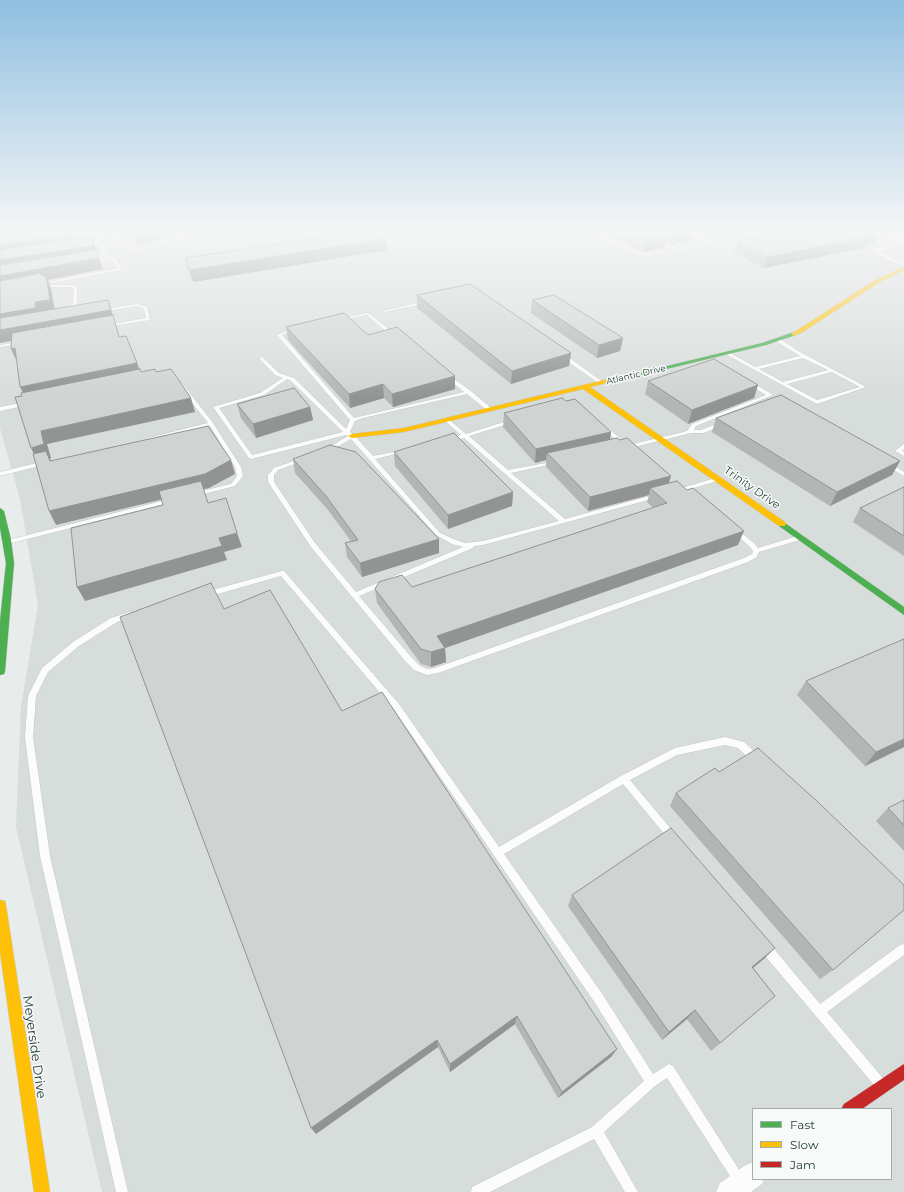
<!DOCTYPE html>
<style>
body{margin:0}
#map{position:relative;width:904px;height:1192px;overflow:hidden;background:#e8ecea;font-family:Montserrat,sans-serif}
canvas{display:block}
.legend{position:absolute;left:752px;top:1108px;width:140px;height:72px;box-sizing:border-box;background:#f7faf9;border:1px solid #a3afac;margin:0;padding:5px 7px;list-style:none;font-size:12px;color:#263f39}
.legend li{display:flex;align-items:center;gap:8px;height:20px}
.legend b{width:20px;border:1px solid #a3afac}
</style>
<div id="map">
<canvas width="904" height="1192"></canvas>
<ul class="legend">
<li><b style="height:5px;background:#4caf50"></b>Fast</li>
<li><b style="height:5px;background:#ffc107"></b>Slow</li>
<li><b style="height:5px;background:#c62828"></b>Jam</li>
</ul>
</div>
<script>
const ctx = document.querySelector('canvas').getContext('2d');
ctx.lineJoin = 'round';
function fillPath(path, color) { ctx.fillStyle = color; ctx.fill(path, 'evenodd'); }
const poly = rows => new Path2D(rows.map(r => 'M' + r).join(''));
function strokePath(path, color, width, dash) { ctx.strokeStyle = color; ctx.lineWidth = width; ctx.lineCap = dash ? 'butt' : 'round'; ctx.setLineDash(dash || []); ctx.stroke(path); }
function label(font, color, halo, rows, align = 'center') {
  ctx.font = font + ' Montserrat,sans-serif'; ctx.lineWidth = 3; ctx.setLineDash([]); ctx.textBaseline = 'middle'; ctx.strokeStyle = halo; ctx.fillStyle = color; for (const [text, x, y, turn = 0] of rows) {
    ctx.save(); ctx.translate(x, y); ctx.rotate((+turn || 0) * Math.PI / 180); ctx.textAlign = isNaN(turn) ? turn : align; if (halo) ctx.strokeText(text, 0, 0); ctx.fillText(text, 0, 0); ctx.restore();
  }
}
fillPath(poly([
 [0,231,904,231,904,1192,102,1192,16,827,21,706,38,605,20,499,0,428],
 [753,1109,891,1109,891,1179,753,1179]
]), '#d7ddda');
const lane = poly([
 [109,231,113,231,131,251,190,231,196,231,130,253,109,231],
 [591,231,596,231,641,253,650,254,674,250,657,241,658,239,678,249,708,243,682,231,688,231,714,243,650,256,639,255,591,231],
 [876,231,882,231,904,240,904,243,879,251,880,252,904,264,904,266,877,254,876,249,902,241,876,231],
 [94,232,101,240,101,242,92,243,92,241,98,240,93,234,70,237,68,236,94,232],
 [101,243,103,244,106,256,99,257,97,256,103,254,100,245,85,247,83,246,101,243],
 [112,256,114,257,122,269,121,270,40,285,38,284,118,268,111,258,92,261,90,260,112,256],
 [48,285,72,285,77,287,77,303,68,314,64,313,73,303,74,289,71,287,49,287,47,286,48,285],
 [426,301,427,301,427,303,385,312,383,311,426,301],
 [137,304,147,307,150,320,106,327,106,326,108,325,146,318,144,309,137,306,102,312,100,311,100,310,137,304],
 [368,313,395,334,395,336,391,336,367,315,341,320,339,319,368,313],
 [294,328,296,329,296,330,282,335,354,418,464,392,445,376,445,374,447,374,471,391,492,409,492,411,488,411,467,394,363,418,355,421,350,432,354,435,373,456,404,450,404,452,375,459,440,533,456,540,465,543,483,541,559,521,464,438,451,442,449,441,449,439,461,435,445,421,445,419,447,418,466,434,510,420,514,420,514,422,469,436,508,470,557,461,557,463,511,473,565,519,657,494,660,496,659,497,483,545,474,546,473,548,359,596,412,658,420,666,427,669,435,668,744,558,752,554,753,551,750,547,732,531,731,530,732,529,736,529,754,543,758,548,801,535,804,537,803,539,759,552,757,557,748,562,438,673,427,675,414,670,406,662,311,547,268,482,268,475,274,468,299,459,303,459,303,461,278,470,274,475,274,482,315,543,356,592,463,547,452,544,436,535,351,439,330,451,326,451,326,449,348,436,346,435,251,459,249,458,213,407,260,393,283,378,275,375,260,359,260,357,262,357,279,373,294,378,346,429,350,420,277,335,294,328],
 [287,379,290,380,343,432,252,455,219,408,264,395,287,379],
 [776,339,780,339,798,351,866,387,817,404,724,353,728,352,755,367,800,356,776,341,776,339],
 [803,358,828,370,783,382,759,369,803,358],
 [832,372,860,387,817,400,787,384,832,372],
 [19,342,21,343,21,344,0,347,0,345,19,342],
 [560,354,564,354,604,383,600,384,560,356,560,354],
 [748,382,752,382,773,395,696,426,694,430,701,430,722,422,725,424,704,433,691,433,626,449,623,447,624,446,684,432,688,430,692,424,766,395,748,384,748,382],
 [178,383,182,383,213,423,241,467,243,476,235,486,196,496,193,494,194,493,231,484,237,476,235,467,210,426,150,441,147,439,148,438,208,423,178,385,178,383],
 [26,402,28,403,28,405,0,411,0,407,26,402],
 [604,425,626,443,626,445,622,445,602,428,601,427,604,425],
 [904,444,904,449,902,451,904,452,904,456,895,451,904,444],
 [45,461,47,462,47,464,0,476,0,472,45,461],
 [889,463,904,472,904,476,887,466,887,464,889,463],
 [719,477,721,478,721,480,677,493,674,491,675,490,719,477],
 [170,499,172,500,173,501,172,502,8,544,5,542,8,540,170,499],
 [282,571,284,571,399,704,499,847,621,776,675,748,725,737,744,742,759,756,760,759,759,762,756,763,753,762,738,748,725,745,677,755,630,780,676,835,678,838,676,841,673,842,670,841,623,784,504,854,603,995,653,1074,669,1064,673,1066,743,1176,745,1180,743,1184,739,1186,735,1184,667,1078,655,1086,604,1132,638,1192,625,1192,594,1139,490,1192,471,1192,472,1187,592,1127,644,1081,595,1003,393,708,281,576,207,597,204,594,205,592,282,571],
 [129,612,132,613,133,615,132,617,117,622,79,646,48,672,36,696,33,737,50,856,128,1192,116,1192,40,856,25,737,28,696,42,668,73,642,111,618,129,612],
 [765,942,769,943,820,1004,900,945,904,944,904,955,827,1012,882,1077,884,1081,882,1085,878,1087,874,1085,761,951,760,947,761,943,765,942]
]);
const street = poly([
 [753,1162,753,1179,764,1179,762,1184,751,1192,716,1192,720,1183,744,1166,753,1162]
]);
const fast = poly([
 [794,332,796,333,796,335,766,345,625,379,622,377,762,343,794,332],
 [0,508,4,511,11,540,14,563,5,671,4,674,0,675,0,621,6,563,0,528,0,508],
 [782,521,904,607,904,615,779,526,778,524,779,522,782,521]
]);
const slow = poly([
 [904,267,904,270,878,283,803,332,794,336,791,334,874,281,904,267],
 [625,375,627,376,627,378,590,387,785,522,786,524,785,526,779,526,583,389,404,432,352,438,348,436,352,434,404,428,625,375],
 [0,900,5,901,6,906,50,1192,34,1192,0,952,0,900]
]);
const jam = poly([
 [904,1064,904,1080,862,1109,841,1109,844,1104,904,1064]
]);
strokePath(lane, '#c5c9c7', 1);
strokePath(street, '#c5c9c7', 1);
strokePath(fast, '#c4c9c7', 1);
strokePath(slow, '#c4c9c7', 1);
strokePath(jam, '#c4c9c7', 1);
fillPath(lane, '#fcfcfc');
fillPath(street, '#fcfcfc');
fillPath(fast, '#4caf50');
fillPath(slow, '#ffc107');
fillPath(jam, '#c62828');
fillPath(poly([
 [122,231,183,231,138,245],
 [341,231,378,231,387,250,193,282,188,270,185,258,341,234],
 [601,231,696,231,694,239,672,245,665,241,664,247,644,252],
 [738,241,874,243,865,245,864,248,764,268,734,253],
 [417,295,571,353,569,366,511,384,417,308],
 [532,300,623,338,620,351,597,358,531,313],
 [286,327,368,335,455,376,455,389,393,407,384,398,350,408,288,340],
 [648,381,758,385,754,398,688,424,645,394],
 [566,401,611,432,610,439,669,483,738,545,445,648,446,662,431,667,421,664,377,603,375,589,412,587,653,508,647,502,649,495,588,511,546,467,546,460,535,463,503,427,504,413],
 [237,404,310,407,313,420,256,438,241,418],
 [716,418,900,461,892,475,830,506,712,432],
 [394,452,513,492,512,506,448,529,395,466],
 [293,459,439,539,439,553,362,577,347,557,345,543,351,541,328,510,295,473],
 [904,487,904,556,853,522,860,508],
 [224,609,342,711,617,1049,611,1057,558,1098,515,1024,450,1072,438,1047,316,1134],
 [806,681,904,747,865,766,797,695],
 [676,793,833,970,820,979,670,806],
 [904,800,904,851,876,821,888,808],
 [572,895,765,958,753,968,775,996,711,1051,687,1019,662,1040,568,906]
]), '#b2b6b5');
fillPath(poly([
 [3,231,78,231,83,244,0,257,0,232],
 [144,231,183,231,138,245,134,234],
 [683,231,696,231,694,239,672,245,675,233],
 [878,232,874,243,865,245,864,248,764,268,768,257],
 [667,235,664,247,644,252,646,241],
 [386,239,387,250,193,282,190,270],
 [94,243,98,254,0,273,0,260],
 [99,258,103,269,48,280,51,288,55,312,0,328,0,276],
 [108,300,124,350,115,322,0,343,0,330],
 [623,338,620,351,597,358,599,345],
 [15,348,17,362,11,349],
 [571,353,569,366,511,384,512,371],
 [137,363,142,377,27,400,20,387],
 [455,376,455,389,393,407,392,394],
 [383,384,384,398,350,408,349,394],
 [758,385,754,398,688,424,692,410],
 [191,398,195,412,47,444,51,458,50,459,53,465,38,462,31,448,41,431],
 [310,407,313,420,256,438,253,424],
 [611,432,609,446,547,453,546,460,535,463,536,449],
 [231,460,235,474,209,488,56,525,49,511],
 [900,461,892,475,830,506,837,492],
 [671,476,667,490,650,488,649,495,588,511,590,497],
 [513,492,512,506,448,529,448,515],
 [744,531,738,545,445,648,446,662,431,667,431,652,437,636],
 [237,533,242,547,224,552,227,560,85,601,77,587,219,538],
 [439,539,439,553,362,577,360,563],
 [904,739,904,747,865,766,876,752],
 [775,948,765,958,742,977,752,967],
 [695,1010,687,1019,662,1040,669,1032],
 [517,1016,515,1024,450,1072,450,1064],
 [437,1040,438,1047,316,1134,311,1128],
 [617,1049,611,1057,558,1098,562,1092]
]), '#919493');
const building = poly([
 [38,231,78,231,79,233,0,245,0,236,38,231],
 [131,231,144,231,134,234,131,231],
 [347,231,378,231,386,239,190,270,185,258,348,233,347,231],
 [626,231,658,231,667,235,646,241,626,231],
 [670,231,683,231,675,233,670,231],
 [791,231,876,231,878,232,864,235,868,237,768,257,738,241,791,231],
 [91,236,94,243,92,246,0,260,0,250,91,236],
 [96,250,99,258,0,276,0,265,96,250],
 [41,273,41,275,46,277,50,300,36,302,35,306,37,307,47,306,0,314,0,281,41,273],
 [470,284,571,353,512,371,417,295,470,284],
 [554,295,623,338,599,345,532,300,554,295],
 [108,300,111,310,0,330,0,318,108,300],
 [344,313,368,335,397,327,455,376,392,394,383,384,349,394,286,327,344,313],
 [113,315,119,337,126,336,137,363,20,387,15,348,11,349,12,333,113,315],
 [714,359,758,385,692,410,648,381,714,359],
 [140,369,141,372,155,369,156,372,171,369,191,398,41,431,44,444,31,448,15,397,22,396,21,393,140,369],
 [294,388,310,407,253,424,237,404,294,388],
 [781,395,900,461,837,492,716,418,781,395],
 [562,398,566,401,575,399,611,432,536,449,504,413,562,398],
 [208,426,231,460,205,474,49,511,33,454,46,451,50,461,208,426],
 [454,433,513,492,448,515,394,452,454,433],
 [617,438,620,440,627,438,671,476,590,497,547,453,617,438],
 [330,445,356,452,439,539,360,563,345,543,358,540,326,496,293,459,330,445],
 [201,481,208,503,226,498,237,533,219,538,222,546,77,587,71,528,163,505,159,491,201,481],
 [677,481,687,490,693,488,744,531,437,636,445,648,431,652,421,649,375,589,379,582,402,575,412,587,667,503,650,488,677,481],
 [904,487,904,536,860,508,904,487],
 [211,583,224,609,270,590,342,711,382,692,617,1049,562,1092,517,1016,450,1064,437,1040,311,1128,120,617,211,583],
 [904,639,904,739,876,752,806,681,904,639],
 [758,748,819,803,904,885,904,910,833,970,676,793,715,768,719,772,758,748],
 [904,800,904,825,888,808,904,800],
 [671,828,775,948,752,967,775,996,720,1043,695,1010,669,1032,572,895,671,828]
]);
fillPath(building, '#cfd4d2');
strokePath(building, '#919493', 1);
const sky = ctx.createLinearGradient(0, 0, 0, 398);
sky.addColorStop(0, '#90bfe1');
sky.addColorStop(0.58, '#f5f6f6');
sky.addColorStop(1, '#f5f6f600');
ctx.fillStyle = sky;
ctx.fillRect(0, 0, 904, 398);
label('9px', '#263f39', '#f7faf9', [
 ["Atlantic Drive",636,375,-13]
]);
label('11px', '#263f39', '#f7faf9', [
 ["Trinity Drive",752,488,35]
]);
label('13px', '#263f39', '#f7faf9', [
 ["Meyerside Drive",34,1047,82]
]);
</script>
